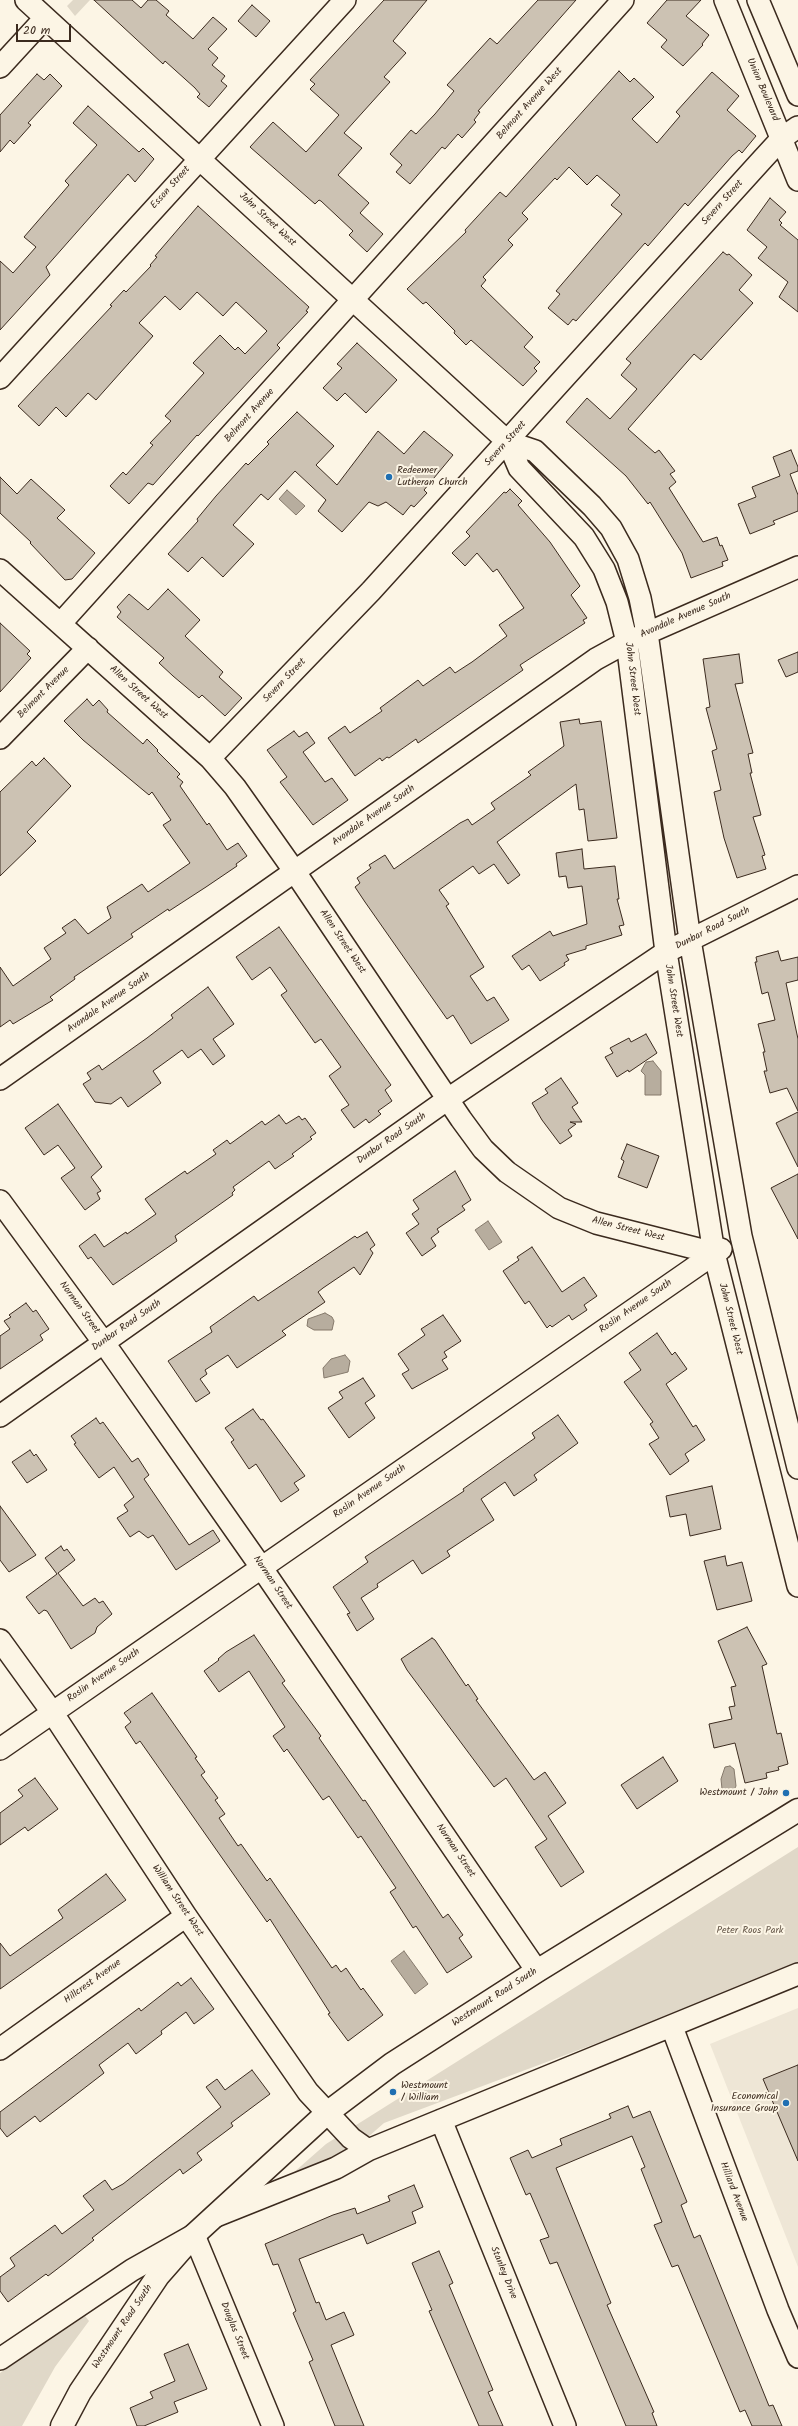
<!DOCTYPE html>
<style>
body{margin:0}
#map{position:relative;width:798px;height:2426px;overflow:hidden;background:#fcf5e5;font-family:Kalam,sans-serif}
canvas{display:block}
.scale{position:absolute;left:16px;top:24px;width:55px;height:18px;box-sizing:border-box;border:2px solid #3b2a1e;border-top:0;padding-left:5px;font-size:12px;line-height:14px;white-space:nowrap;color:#3b2a1e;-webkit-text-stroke:3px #fcf5e5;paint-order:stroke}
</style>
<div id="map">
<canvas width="798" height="2426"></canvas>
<div class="scale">20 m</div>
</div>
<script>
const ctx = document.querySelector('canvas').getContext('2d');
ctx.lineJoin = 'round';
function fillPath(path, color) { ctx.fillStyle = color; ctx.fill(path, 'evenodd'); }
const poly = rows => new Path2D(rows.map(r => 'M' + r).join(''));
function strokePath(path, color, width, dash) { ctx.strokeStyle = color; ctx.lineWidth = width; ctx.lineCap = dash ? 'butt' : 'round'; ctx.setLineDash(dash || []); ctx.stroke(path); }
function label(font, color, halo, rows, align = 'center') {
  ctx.font = font + ' Kalam,sans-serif'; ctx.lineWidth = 4; ctx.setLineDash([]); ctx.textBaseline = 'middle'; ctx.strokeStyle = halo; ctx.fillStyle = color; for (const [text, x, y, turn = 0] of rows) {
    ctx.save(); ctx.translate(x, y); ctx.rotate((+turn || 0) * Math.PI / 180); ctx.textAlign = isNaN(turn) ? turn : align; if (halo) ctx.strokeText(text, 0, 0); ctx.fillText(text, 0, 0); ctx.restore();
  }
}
fillPath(poly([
 [798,2008,798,2267,710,2044]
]), '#eee6d6');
fillPath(poly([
 [73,0,90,0,75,16,67,6],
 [798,1847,798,1962,648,2024,384,2123,342,2160,284,2181,326,2144],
 [85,2316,89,2321,55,2367,22,2426,0,2426,0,2373]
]), '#e0d8c8');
const water = poly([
 [287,490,305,506,296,515,279,499,287,490],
 [653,1061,661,1071,661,1095,645,1095,645,1075,641,1071,646,1062,653,1061],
 [488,1221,502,1242,489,1250,475,1230,488,1221],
 [325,1313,332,1317,334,1321,332,1330,314,1330,307,1326,308,1319,325,1313],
 [345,1355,350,1361,348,1372,324,1378,323,1368,331,1359,345,1355],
 [730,1766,734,1769,736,1786,732,1794,727,1794,722,1789,721,1779,725,1767,730,1766],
 [404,1951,428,1984,415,1994,391,1961,404,1951]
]);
fillPath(water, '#b7ad9e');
strokePath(water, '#85796b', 1);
const building = poly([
 [94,0,132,0,141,8,148,0,156,0,169,11,166,15,193,39,213,17,227,29,208,49,218,58,212,65,225,76,221,81,227,86,209,107,197,97,200,94,195,88,165,61,163,64,94,0],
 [384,0,427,0,393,41,406,53,384,77,390,82,344,133,362,148,338,175,369,203,360,213,383,234,367,252,349,235,353,231,321,201,319,200,315,204,250,147,273,122,306,152,339,115,310,89,315,84,310,80,384,0],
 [538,0,576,0,478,111,480,112,474,120,476,122,462,138,458,134,445,149,442,147,410,184,396,172,402,165,390,154,411,130,416,134,435,114,454,91,447,85,490,38,497,44,538,0],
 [667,0,701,0,686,16,709,35,702,44,703,45,683,66,661,47,667,40,647,23,667,0],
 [252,5,270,21,256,37,238,21,252,5],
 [619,71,630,82,634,78,654,97,632,119,657,143,680,116,676,112,712,72,739,96,727,110,756,136,742,153,739,150,732,156,688,206,685,203,648,246,645,243,576,321,573,319,568,325,548,308,560,294,556,291,622,214,611,205,620,195,597,175,587,185,569,167,557,180,555,178,522,213,528,219,508,240,513,245,483,277,486,280,481,286,533,337,524,347,540,362,534,368,537,371,523,386,471,340,466,345,454,333,455,331,426,302,423,304,407,289,466,232,465,230,500,192,506,197,619,71],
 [37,74,44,80,50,74,62,86,28,123,31,125,14,144,10,140,0,152,0,115,37,74],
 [88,106,139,152,143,148,154,159,135,182,128,174,46,267,50,275,0,330,0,261,13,273,36,247,24,237,69,185,65,181,97,145,73,123,88,106],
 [770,198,786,212,779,220,782,223,780,225,798,240,798,312,779,297,788,282,758,258,767,247,747,230,770,198],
 [198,206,309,307,306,311,308,312,277,345,280,348,198,436,197,435,153,485,148,483,129,504,110,486,123,472,126,475,153,445,150,443,171,421,165,416,204,373,193,363,220,335,235,350,238,347,245,354,267,331,236,302,223,316,197,292,180,310,165,296,139,323,153,336,96,400,88,393,66,417,56,407,39,426,18,406,112,306,110,305,124,290,126,292,151,266,150,265,157,257,155,256,198,206],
 [723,252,727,255,729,254,752,275,739,290,753,303,701,360,694,354,628,429,655,453,659,450,675,471,670,474,676,482,669,488,703,542,717,537,720,546,722,545,728,560,722,562,723,566,691,578,682,553,650,502,648,504,626,476,566,422,587,398,610,419,637,389,621,375,631,363,626,359,723,252],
 [357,343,397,380,366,413,345,393,337,401,323,388,342,368,337,364,357,343],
 [297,412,334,446,316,465,337,485,378,431,404,454,424,431,453,455,424,490,427,493,414,507,411,505,403,515,386,502,378,506,369,502,342,532,318,511,326,500,295,471,268,500,261,494,233,525,254,544,223,577,202,557,188,572,168,554,198,521,197,519,216,496,246,463,248,465,269,444,267,442,297,412],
 [791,450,798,467,798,471,790,474,798,495,798,511,773,521,775,524,750,534,738,504,756,497,752,487,780,476,773,457,791,450],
 [0,477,17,494,31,479,65,510,57,518,95,553,72,579,65,580,30,543,31,542,0,513,0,477],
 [510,489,522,501,518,505,550,542,580,586,571,595,587,618,583,620,585,623,520,665,523,670,418,743,416,739,389,758,387,757,382,761,380,758,355,776,328,738,345,726,350,733,382,711,380,708,418,680,423,686,450,667,455,673,472,662,507,636,499,625,524,608,497,569,493,572,477,553,465,566,452,553,470,536,466,532,504,492,506,493,510,489],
 [168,589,200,620,185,636,223,672,219,677,242,698,225,716,202,695,199,698,173,676,159,663,164,658,117,617,121,612,117,607,129,594,148,610,168,589],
 [0,623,30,651,27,654,31,658,0,692,0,623],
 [798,652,798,672,786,677,778,660,798,652],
 [739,654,743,683,735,684,753,753,748,754,752,773,750,773,761,815,753,817,765,855,762,856,766,869,737,878,724,838,714,792,721,790,712,751,717,749,706,708,710,707,703,659,739,654],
 [87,699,93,706,99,700,108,710,107,712,143,744,147,739,158,750,157,751,180,774,177,777,183,782,180,786,207,825,209,823,227,850,238,843,247,856,236,864,237,866,206,887,169,911,168,909,131,934,133,937,74,977,75,979,50,997,53,1000,13,1024,10,1020,0,1027,0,967,13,986,51,959,44,948,66,933,62,928,75,919,88,934,111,918,107,907,142,884,148,892,190,863,163,825,171,820,152,792,149,795,83,740,64,721,87,699],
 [579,719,580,724,601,721,617,838,588,841,584,809,579,810,576,784,497,842,520,875,508,884,494,864,479,874,473,866,439,890,449,904,446,906,484,967,470,976,487,1001,494,997,509,1020,471,1044,453,1015,447,1019,365,902,355,887,360,883,357,878,371,868,369,865,385,855,394,869,460,823,468,819,472,825,495,809,491,803,531,775,528,772,564,746,560,722,579,719],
 [294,731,299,737,307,732,315,743,303,752,325,782,332,778,348,800,313,825,280,782,287,777,267,750,294,731],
 [44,758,71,786,27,832,36,841,0,876,0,792,32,761,36,766,44,758],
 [582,849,584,869,615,866,619,899,617,899,624,925,619,926,622,935,586,946,586,949,566,955,569,960,564,963,565,965,540,981,529,965,522,970,512,956,550,931,553,936,587,924,582,886,568,888,566,876,559,877,556,853,582,849],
 [279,927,391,1085,385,1090,392,1101,378,1111,381,1114,369,1123,366,1119,354,1128,341,1110,349,1105,329,1076,341,1067,321,1039,315,1043,281,995,287,991,270,967,252,980,236,957,279,927],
 [778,951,781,961,798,957,798,980,786,983,798,1039,798,1111,787,1088,770,1093,764,1071,767,1071,763,1052,765,1052,758,1024,775,1020,768,992,762,994,755,962,757,962,756,957,778,951],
 [208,987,234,1024,213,1039,225,1056,213,1065,201,1049,188,1058,182,1050,153,1071,161,1083,128,1107,121,1097,111,1104,95,1102,83,1084,91,1079,87,1073,99,1065,102,1070,147,1038,173,1018,171,1015,208,987],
 [646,1034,657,1053,629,1072,628,1070,617,1077,605,1057,613,1053,610,1048,629,1038,631,1042,646,1034],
 [561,1078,578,1103,572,1107,582,1122,570,1122,576,1124,568,1130,572,1136,560,1144,542,1120,532,1103,548,1093,545,1089,561,1078],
 [58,1104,102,1167,91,1177,101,1191,97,1193,100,1199,85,1210,61,1178,75,1168,58,1145,44,1155,25,1128,58,1104],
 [798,1112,798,1167,776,1123,798,1112],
 [279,1115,286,1124,299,1116,302,1120,305,1118,316,1133,310,1137,312,1139,292,1154,294,1156,275,1169,269,1161,233,1187,235,1190,232,1193,233,1195,175,1236,177,1241,113,1285,91,1257,88,1259,79,1246,95,1234,104,1247,126,1232,127,1234,156,1214,145,1199,185,1171,187,1174,216,1154,213,1150,227,1140,230,1144,262,1121,265,1125,279,1115],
 [627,1144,659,1156,647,1188,618,1177,624,1161,621,1159,627,1144],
 [455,1171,471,1200,462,1206,465,1210,437,1229,439,1232,431,1238,436,1246,422,1256,406,1233,419,1224,412,1214,419,1209,413,1200,455,1171],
 [798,1174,798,1239,771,1188,798,1174],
 [367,1232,375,1245,370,1249,373,1253,360,1275,354,1267,323,1288,318,1292,325,1302,282,1331,286,1335,237,1368,228,1355,205,1370,207,1374,200,1379,210,1393,196,1402,168,1361,212,1332,210,1327,254,1296,258,1301,355,1236,357,1238,367,1232],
 [532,1247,562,1292,584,1277,597,1296,584,1305,587,1310,572,1320,569,1315,552,1327,550,1325,547,1328,529,1301,525,1304,503,1271,519,1260,517,1257,532,1247],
 [26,1303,33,1312,36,1310,49,1329,40,1335,43,1340,0,1369,0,1336,10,1329,4,1321,11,1317,9,1315,26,1303],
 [443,1315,461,1341,444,1352,447,1357,442,1360,448,1369,412,1389,402,1374,409,1370,398,1354,425,1335,421,1329,443,1315],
 [657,1333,672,1355,675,1352,687,1369,666,1384,693,1427,696,1425,705,1440,685,1454,689,1461,670,1475,649,1444,659,1438,650,1424,653,1422,624,1382,641,1370,629,1353,657,1333],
 [363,1378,375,1396,365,1403,375,1418,349,1438,328,1408,343,1398,339,1392,363,1378],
 [253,1409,261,1420,263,1419,305,1476,294,1483,299,1490,281,1502,256,1464,249,1469,231,1442,234,1440,225,1428,253,1409],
 [558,1415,578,1443,534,1475,537,1480,514,1496,505,1482,481,1499,494,1520,447,1551,450,1556,422,1574,413,1560,377,1584,378,1587,361,1598,374,1619,357,1631,347,1614,350,1613,333,1587,368,1562,365,1557,464,1491,463,1489,535,1438,532,1433,558,1415],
 [96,1418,100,1424,103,1422,132,1462,138,1458,149,1475,144,1479,189,1545,213,1530,220,1541,176,1570,153,1535,148,1538,139,1531,130,1537,117,1518,128,1511,124,1505,134,1497,114,1467,99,1478,74,1444,76,1443,71,1436,96,1418],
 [30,1450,34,1456,36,1454,47,1470,27,1483,12,1462,30,1450],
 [712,1486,721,1529,690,1536,686,1514,670,1517,666,1496,712,1486],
 [0,1506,36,1555,9,1572,0,1560,0,1506],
 [61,1546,64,1551,67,1549,75,1560,58,1573,83,1606,95,1598,99,1603,103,1601,112,1614,97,1627,95,1633,71,1649,47,1611,44,1610,39,1614,26,1597,57,1574,45,1558,61,1546],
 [725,1556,727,1566,742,1562,752,1601,717,1610,704,1561,725,1556],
 [747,1627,767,1664,762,1666,777,1734,781,1733,788,1764,778,1767,779,1770,766,1773,767,1778,745,1783,735,1743,714,1748,709,1724,732,1719,729,1707,735,1706,731,1687,736,1686,718,1641,747,1627],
 [254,1635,285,1681,282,1683,321,1736,319,1738,363,1801,365,1800,443,1918,448,1914,463,1935,459,1938,472,1957,447,1973,416,1926,413,1928,390,1892,396,1888,361,1836,358,1838,329,1796,323,1800,287,1749,284,1752,273,1736,285,1727,249,1671,219,1692,204,1671,219,1660,218,1659,226,1652,254,1635],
 [432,1638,435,1640,466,1686,468,1684,478,1699,476,1700,534,1780,545,1772,566,1803,548,1816,584,1872,561,1887,535,1847,547,1839,506,1778,494,1787,407,1670,401,1659,432,1638],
 [152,1693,197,1757,195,1758,205,1772,201,1775,218,1798,215,1800,225,1814,219,1818,238,1846,241,1844,267,1881,270,1878,332,1968,336,1965,341,1972,346,1968,361,1990,363,1988,383,2015,348,2041,328,2014,330,2013,270,1919,267,1922,140,1741,136,1744,125,1727,131,1722,124,1713,152,1693],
 [663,1757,678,1781,637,1809,621,1785,663,1757],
 [35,1778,58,1809,28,1831,25,1827,0,1845,0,1813,23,1796,18,1790,35,1778],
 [106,1874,126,1900,0,1989,0,1943,10,1956,63,1918,58,1910,106,1874],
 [191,1978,214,2009,194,2024,186,2012,161,2031,162,2034,136,2054,128,2043,99,2065,104,2073,69,2100,40,2122,35,2116,7,2137,0,2128,0,2112,139,2008,141,2011,178,1982,181,1986,191,1978],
 [798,2065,798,2161,763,2079,798,2065],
 [252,2070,270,2094,231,2123,233,2126,197,2153,202,2160,183,2174,180,2169,92,2238,94,2240,65,2263,48,2276,46,2274,8,2302,0,2291,0,2277,15,2266,10,2258,55,2225,62,2234,94,2210,83,2196,105,2180,112,2190,123,2184,221,2107,206,2087,217,2079,225,2090,252,2070],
 [628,2106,633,2118,650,2111,687,2202,681,2205,694,2238,700,2235,769,2406,773,2405,782,2426,752,2426,745,2410,740,2412,678,2265,672,2267,654,2225,662,2222,641,2169,645,2167,632,2136,556,2168,611,2303,607,2305,654,2412,652,2413,657,2426,626,2426,557,2262,550,2264,540,2240,549,2237,530,2193,526,2195,510,2158,528,2150,532,2158,562,2145,560,2139,611,2118,609,2114,628,2106],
 [414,2185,423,2207,412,2212,416,2223,367,2244,363,2234,299,2259,316,2303,319,2302,326,2320,344,2312,354,2335,331,2345,364,2426,335,2426,309,2362,313,2360,293,2313,296,2311,278,2264,273,2265,265,2244,333,2215,355,2208,357,2214,390,2201,388,2196,414,2185],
 [439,2251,453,2283,449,2285,493,2390,488,2392,503,2426,479,2426,429,2311,432,2310,412,2263,439,2251],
 [188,2344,207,2389,174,2402,178,2412,144,2426,137,2426,130,2408,153,2398,150,2392,175,2381,164,2354,188,2344]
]);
fillPath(building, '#ccc2b3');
strokePath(building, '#3b2a1e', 1);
const minor = poly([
 [26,0,508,442,519,468,584,537,604,569,617,602,627,642,666,952,714,1253,798,1586],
 [725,0,798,180],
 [758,0,798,95],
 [0,67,45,18],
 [0,378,345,0],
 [508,442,535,451,592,506,611,528,628,559,640,598,647,633,690,940,741,1236,798,1468],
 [0,570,210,758,235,787,295,872,461,1119,483,1149,507,1172,559,1208,596,1223,714,1253],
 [61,623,623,0],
 [0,738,88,648],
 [210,758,371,591,760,162,782,138,798,127],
 [0,1079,596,659,627,642,798,567],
 [0,1201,104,1343,261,1567,537,1971],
 [0,1416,448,1099,666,952,798,886],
 [0,1640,52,1712,186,1916,308,2092,351,2138,368,2150],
 [0,1749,721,1249],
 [672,2027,778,2310,798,2357],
 [0,2049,186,1916],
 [441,2120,565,2426],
 [216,2216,336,2168,368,2150,798,1974],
 [0,2359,132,2270,194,2235,273,2426]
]);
const major = poly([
 [62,2426,80,2392,158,2276,194,2235,327,2113,392,2064,537,1971,798,1810]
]);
strokePath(minor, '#3b2a1e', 24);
strokePath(major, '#3b2a1e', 25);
strokePath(minor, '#fcf5e5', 21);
strokePath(major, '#fcf5e5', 22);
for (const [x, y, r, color] of [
 [389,477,4,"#1f6fb2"],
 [786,1793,4,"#1f6fb2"],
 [393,2092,4,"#1f6fb2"],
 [786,2103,4,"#1f6fb2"]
]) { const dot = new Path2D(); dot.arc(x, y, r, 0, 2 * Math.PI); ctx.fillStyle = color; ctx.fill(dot); strokePath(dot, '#fcf5e5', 1.5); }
label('10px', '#3b2a1e', '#fcf5e5', [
 ["Union Boulevard",762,90,67],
 ["Belmont Avenue West",530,104,-48],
 ["Esson Street",171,188,-48],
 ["Severn Street",723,203,-48],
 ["John Street West",267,220,43],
 ["Belmont Avenue",250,416,-48],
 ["Severn Street",506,444,-48],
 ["Avondale Avenue South",686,616,-24],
 ["John Street West",632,679,83],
 ["Severn Street",285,681,-46],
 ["Belmont Avenue",44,693,-45],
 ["Allen Street West",138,693,42],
 ["Avondale Avenue South",374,816,-35],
 ["Dunbar Road South",713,929,-27],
 ["Allen Street West",342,942,56],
 ["John Street West",673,1001,81],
 ["Avondale Avenue South",109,1003,-35],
 ["Dunbar Road South",392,1139,-35],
 ["Allen Street West",628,1230,14],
 ["Roslin Avenue South",636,1307,-35],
 ["Norman Street",79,1308,54],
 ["John Street West",730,1319,76],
 ["Dunbar Road South",127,1326,-35],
 ["Roslin Avenue South",370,1492,-35],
 ["Norman Street",272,1583,56],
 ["Roslin Avenue South",104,1676,-35],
 ["Norman Street",455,1851,56],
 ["William Street West",177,1901,56],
 ["Hillcrest Avenue",93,1982,-36],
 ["Westmount Road South",495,1998,-33],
 ["Hilliard Avenue",733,2192,69],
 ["Stanley Drive",503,2273,68],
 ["Westmount Road South",123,2327,-56],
 ["Douglas Street",234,2331,68]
]);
label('10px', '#3b2a1e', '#fcf5e5', [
 ["Redeemer",397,471],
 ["Lutheran Church",397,483],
 ["Westmount / John",778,1793,"right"],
 ["Westmount",401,2086],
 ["/ William",401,2098],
 ["Economical",778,2097,"right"],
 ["Insurance Group",778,2109,"right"]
], 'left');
label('10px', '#645648', '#fcf5e5', [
 ["Peter Roos Park",750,1931]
]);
</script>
